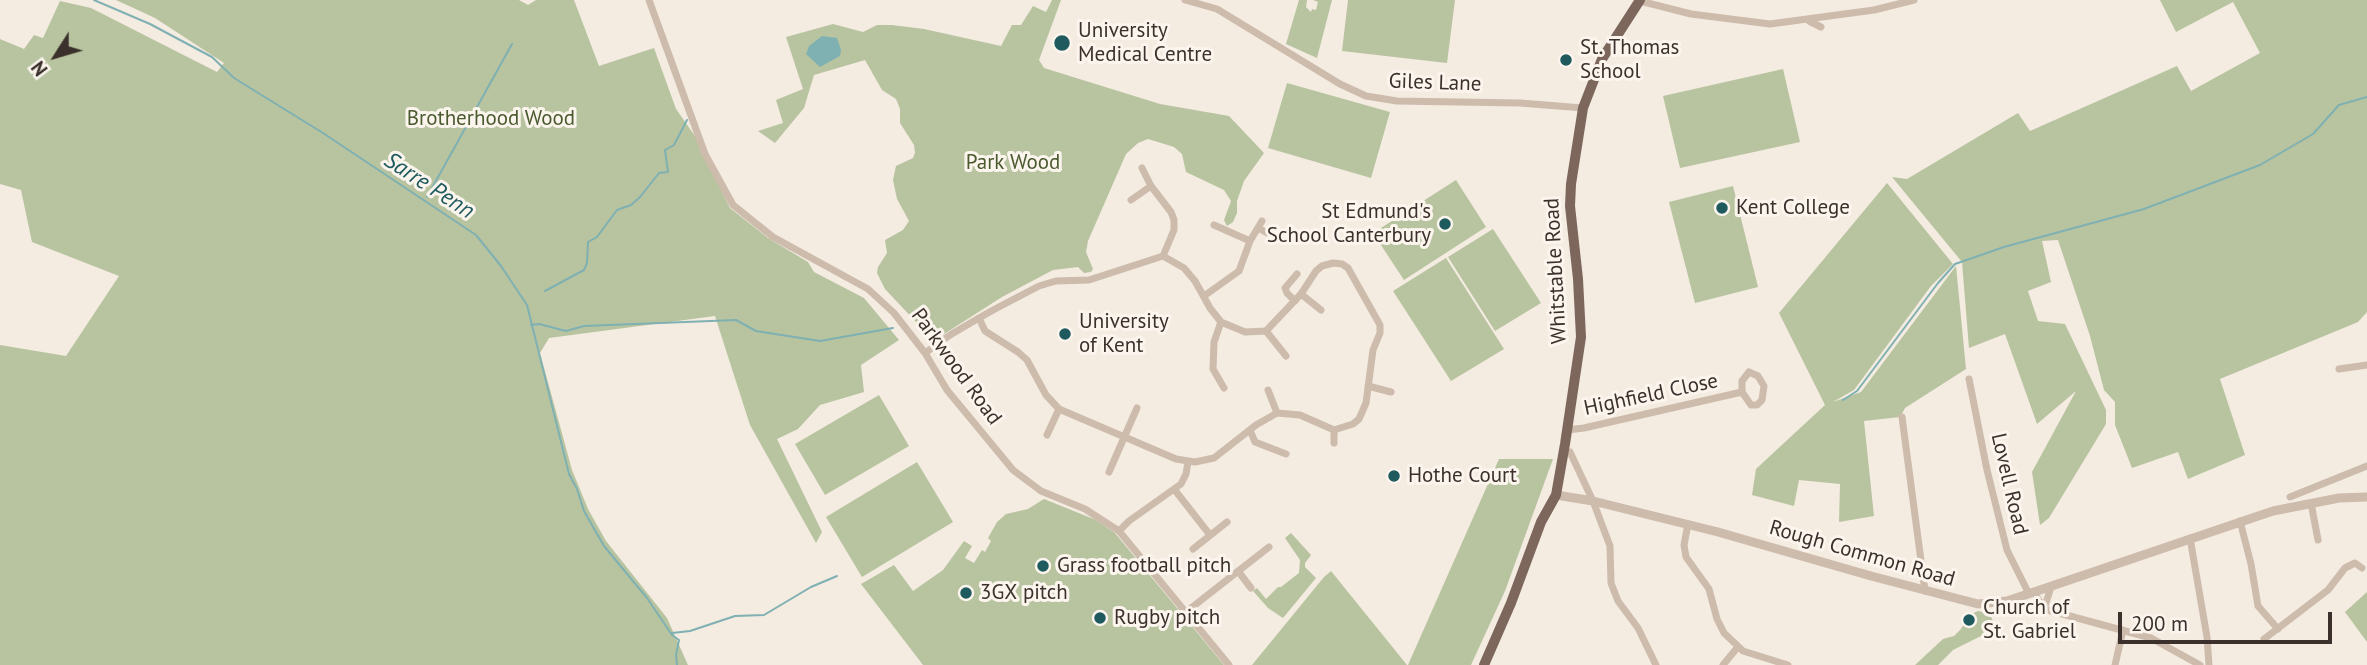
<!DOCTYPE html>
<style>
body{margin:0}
#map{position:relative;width:2367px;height:665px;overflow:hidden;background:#f4ebe1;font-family:"PT Sans",sans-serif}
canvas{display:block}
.north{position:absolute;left:21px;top:21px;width:70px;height:70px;-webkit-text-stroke:5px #fbf5ee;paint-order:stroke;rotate:233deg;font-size:19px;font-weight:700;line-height:28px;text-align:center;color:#3b302b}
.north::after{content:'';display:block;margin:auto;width:24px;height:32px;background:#3b302b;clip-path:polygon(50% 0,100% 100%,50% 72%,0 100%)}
.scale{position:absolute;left:2118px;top:612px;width:214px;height:32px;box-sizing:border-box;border:4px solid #3b302b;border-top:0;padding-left:9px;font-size:21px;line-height:24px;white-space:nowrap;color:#3b302b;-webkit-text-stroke:5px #fbf5ee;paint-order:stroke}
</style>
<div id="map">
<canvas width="2367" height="665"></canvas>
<div class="north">N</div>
<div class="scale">200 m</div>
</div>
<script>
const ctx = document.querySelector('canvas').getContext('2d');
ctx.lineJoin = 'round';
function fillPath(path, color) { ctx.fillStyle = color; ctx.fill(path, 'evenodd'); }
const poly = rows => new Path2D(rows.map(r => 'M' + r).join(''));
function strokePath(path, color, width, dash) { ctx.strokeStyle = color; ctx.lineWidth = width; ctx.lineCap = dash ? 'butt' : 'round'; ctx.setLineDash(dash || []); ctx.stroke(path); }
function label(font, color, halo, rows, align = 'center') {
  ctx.font = font + ' "PT Sans",sans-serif'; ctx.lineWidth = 6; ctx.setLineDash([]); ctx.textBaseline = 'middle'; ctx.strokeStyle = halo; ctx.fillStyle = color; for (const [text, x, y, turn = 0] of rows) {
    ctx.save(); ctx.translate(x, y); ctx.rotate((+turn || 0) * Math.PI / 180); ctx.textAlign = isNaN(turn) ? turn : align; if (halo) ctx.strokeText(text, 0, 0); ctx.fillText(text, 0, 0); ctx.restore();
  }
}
fillPath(poly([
 [116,0,519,0,528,5,536,0,574,0,599,66,654,48,676,109,695,136,730,208,768,238,808,262,814,272,864,298,899,340,861,365,864,392,820,405,798,429,777,439,822,532,816,543,750,425,715,316,549,338,540,353,572,470,588,509,606,541,667,618,688,665,0,665,0,345,66,356,119,276,32,242,21,190,0,184,0,39,24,49,34,35,43,38,60,1,91,8,217,72,224,63,155,18],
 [1052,0,1061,0,1039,60,1044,68,1160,104,1229,116,1264,153,1244,181,1237,201,1237,213,1233,222,1227,226,1224,220,1231,201,1224,190,1186,172,1182,154,1174,147,1148,139,1138,143,1126,154,1088,241,1086,252,1093,269,1091,272,1084,273,1078,267,1053,270,1002,297,944,334,931,338,885,289,877,273,878,267,887,253,885,240,903,230,909,221,897,199,893,180,896,166,913,158,915,153,914,145,900,123,900,109,896,99,882,90,865,60,814,75,804,108,775,143,758,131,783,123,776,100,803,89,786,37,833,24,863,32,877,25,892,25,924,29,1001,46,1012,25,1021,25,1033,6,1046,12],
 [1299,0,1307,0,1306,7,1311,12,1312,9,1316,10,1318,2,1313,0,1332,0,1317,58,1286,44],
 [1348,0,1455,0,1447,63,1342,51],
 [2160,0,2367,0,2367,312,2358,322,2220,379,2245,455,2188,479,2178,452,2132,468,2115,425,2115,402,2104,390,2090,336,2058,240,2042,241,2051,282,2028,291,2038,321,2065,324,2106,410,2106,424,2049,518,2040,525,2032,472,2076,391,2037,424,2005,334,1969,348,1962,262,1892,177,1907,179,2018,113,2030,131,2177,66,2191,91,2260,53,2233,2,2176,32],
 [1783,69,1800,142,1680,168,1663,96],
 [1287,83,1390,112,1371,178,1268,148],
 [1456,180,1486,227,1404,280,1373,233],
 [1887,183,1953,264,1931,286,1854,390,1833,402,1861,392,1956,266,1966,369,1905,408,1900,417,1864,421,1874,516,1839,522,1840,484,1799,480,1794,506,1752,495,1756,469,1825,405,1779,313],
 [1733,186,1758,287,1695,303,1669,202],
 [1493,229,1541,303,1495,331,1448,257],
 [1446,258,1504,349,1451,381,1393,291],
 [879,395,909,446,825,495,795,444],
 [1499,459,1553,459,1505,591,1471,665,1408,665],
 [917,462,953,522,862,577,826,517],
 [1044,499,1096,520,1115,533,1224,665,923,665,861,584,894,565,913,591,943,570,964,541,972,546,965,558,974,563,982,550,985,552,991,541,988,538,997,522,1006,514,1028,509],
 [1291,533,1311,555,1305,563,1305,567,1316,578,1283,618,1268,608,1253,591,1257,588,1266,599,1278,587,1281,587,1299,573,1300,560,1285,538],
 [1331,571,1407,665,1252,665,1324,577],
 [2367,592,2367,642,2345,612],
 [1978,611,1989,613,1993,621,1991,629,1985,634,1953,650,1938,665,1915,665,1943,639,1954,636,1961,629,1969,615]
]), '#b8c4a0');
fillPath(poly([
 [822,36,837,38,841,50,840,56,820,67,806,54,809,46]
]), '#7fb0b2');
strokePath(poly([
 [94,0,150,24,212,57,234,78,323,133,476,235,501,266,527,305,569,474,577,489,584,511,604,546,647,598,672,635,679,640,676,655,677,665],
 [427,197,512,44],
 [545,291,584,270,587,263,588,242,597,237,617,210,631,205,640,197,659,173,668,172,665,150,674,145,687,120],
 [531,325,539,324,566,331,584,326,736,320,756,331,820,341,893,328],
 [1843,400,1857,391,1938,283,1955,264,2004,247,2144,209,2260,165,2313,134,2339,105,2367,97],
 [672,633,690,631,735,616,764,615,811,587,837,576]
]), '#7fb0b2', 2);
strokePath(poly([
 [649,0,705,154,733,205,773,237,868,289,894,313,925,353,947,390,1013,470,1041,491,1085,509,1119,531,1229,665],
 [1185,0,1217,9,1340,84,1366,96,1397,101,1520,103,1583,108],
 [1640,1,1691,14,1770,24,1874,10,1914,0],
 [1809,21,1821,27],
 [1142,168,1151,186,1171,212,1174,220,1174,230,1163,256],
 [1131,200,1151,186],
 [1214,225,1250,241],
 [1258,228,1275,237],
 [1301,294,1321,310],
 [1204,296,1239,271,1250,241,1262,221],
 [1295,301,1287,293,1285,288,1297,274],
 [1221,322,1214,342,1213,369,1224,388],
 [1266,331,1286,356],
 [925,353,950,335,979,318,995,309,1039,286,1056,281,1089,280,1163,256,1184,268,1195,281,1210,308,1221,322,1245,332,1266,331,1301,294,1316,271,1322,266,1333,263,1342,264,1348,268,1380,325,1380,333,1373,350,1366,403,1359,419,1353,424,1334,430,1300,415,1277,413,1256,425,1214,458,1195,462,1176,459,1059,409,1046,395,1027,360,1018,352,985,331,979,318],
 [2339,369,2367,365],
 [1749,372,1758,376,1764,386,1762,400,1757,405,1751,405,1742,392,1742,381,1749,372],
 [1969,379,1987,470,2007,550,2029,594],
 [1368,386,1391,392],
 [1268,390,1277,413],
 [1902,417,1925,591],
 [1250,430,1255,442,1286,454],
 [1567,430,1584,428,1742,392],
 [1047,435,1059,409],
 [1334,443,1334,430],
 [1570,452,1593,501,1610,546,1611,583,1618,601,1638,628,1656,665],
 [1109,472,1137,408],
 [1174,489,1210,535],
 [2290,497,2367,466],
 [2311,503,2318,540],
 [2240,521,2251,564,2258,606,2278,629],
 [1688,524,1684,545,1686,557,1709,589,1717,619,1724,633,1743,651,1788,665],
 [1119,531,1129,521,1181,484,1186,474,1188,462],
 [2190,538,2207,637,2209,665],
 [1193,549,1227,522],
 [1238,571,1251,588],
 [2034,592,2044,609,2151,638,2200,665],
 [2044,609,2051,587],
 [1186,612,1269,547],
 [2264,639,2328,590,2345,568,2355,563,2362,568],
 [1723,665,1737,648],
 [2115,665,2123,630]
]), '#cdbbac', 7);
strokePath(poly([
 [1556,495,1593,501,1718,532,1871,576,1978,604,2007,601,2034,592,2273,511,2339,498,2367,497]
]), '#cdbbac', 9);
strokePath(poly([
 [1484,665,1511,603,1541,522,1556,495,1565,444,1581,337,1578,279,1570,206,1571,184,1583,108,1602,59,1640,0]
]), '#7d675c', 10);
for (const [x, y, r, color] of [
 [1062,43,9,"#1f5a5e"],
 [1566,60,7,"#1f5a5e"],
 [1722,208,7,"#1f5a5e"],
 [1445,224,7,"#1f5a5e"],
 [1065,334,7,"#1f5a5e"],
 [1394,476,7,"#1f5a5e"],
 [1043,566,7,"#1f5a5e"],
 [966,593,7,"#1f5a5e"],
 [1100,618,7,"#1f5a5e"],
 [1969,620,7,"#1f5a5e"]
]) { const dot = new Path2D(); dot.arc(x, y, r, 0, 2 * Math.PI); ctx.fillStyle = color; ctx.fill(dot); strokePath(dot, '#fbf5ee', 2.5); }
label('21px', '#3b302b', '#fbf5ee', [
 ["University",1078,31],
 ["Medical Centre",1078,55],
 ["St. Thomas",1580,48],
 ["School",1580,72],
 ["Kent College",1736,208],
 ["St Edmund's",1431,212,"right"],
 ["School Canterbury",1431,236,"right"],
 ["University",1079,322],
 ["of Kent",1079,346],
 ["Hothe Court",1408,476],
 ["Grass football pitch",1057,566],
 ["3GX pitch",980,593],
 ["Church of",1983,608],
 ["St. Gabriel",1983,632],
 ["Rugby pitch",1114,618]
], 'left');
label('21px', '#3b302b', '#fbf5ee', [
 ["Giles Lane",1435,83,2],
 ["Whitstable Road",1556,271,-93],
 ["Parkwood Road",956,367,54],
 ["Highfield Close",1651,395,-12],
 ["Lovell Road",2009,484,77],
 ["Rough Common Road",1862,554,16]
]);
label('21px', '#4a5a2e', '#fbf5ee', [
 ["Brotherhood Wood",491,119],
 ["Park Wood",1013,163]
]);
label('italic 23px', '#1f5a5e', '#fbf5ee', [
 ["Sarre Penn",429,186,33]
]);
</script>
